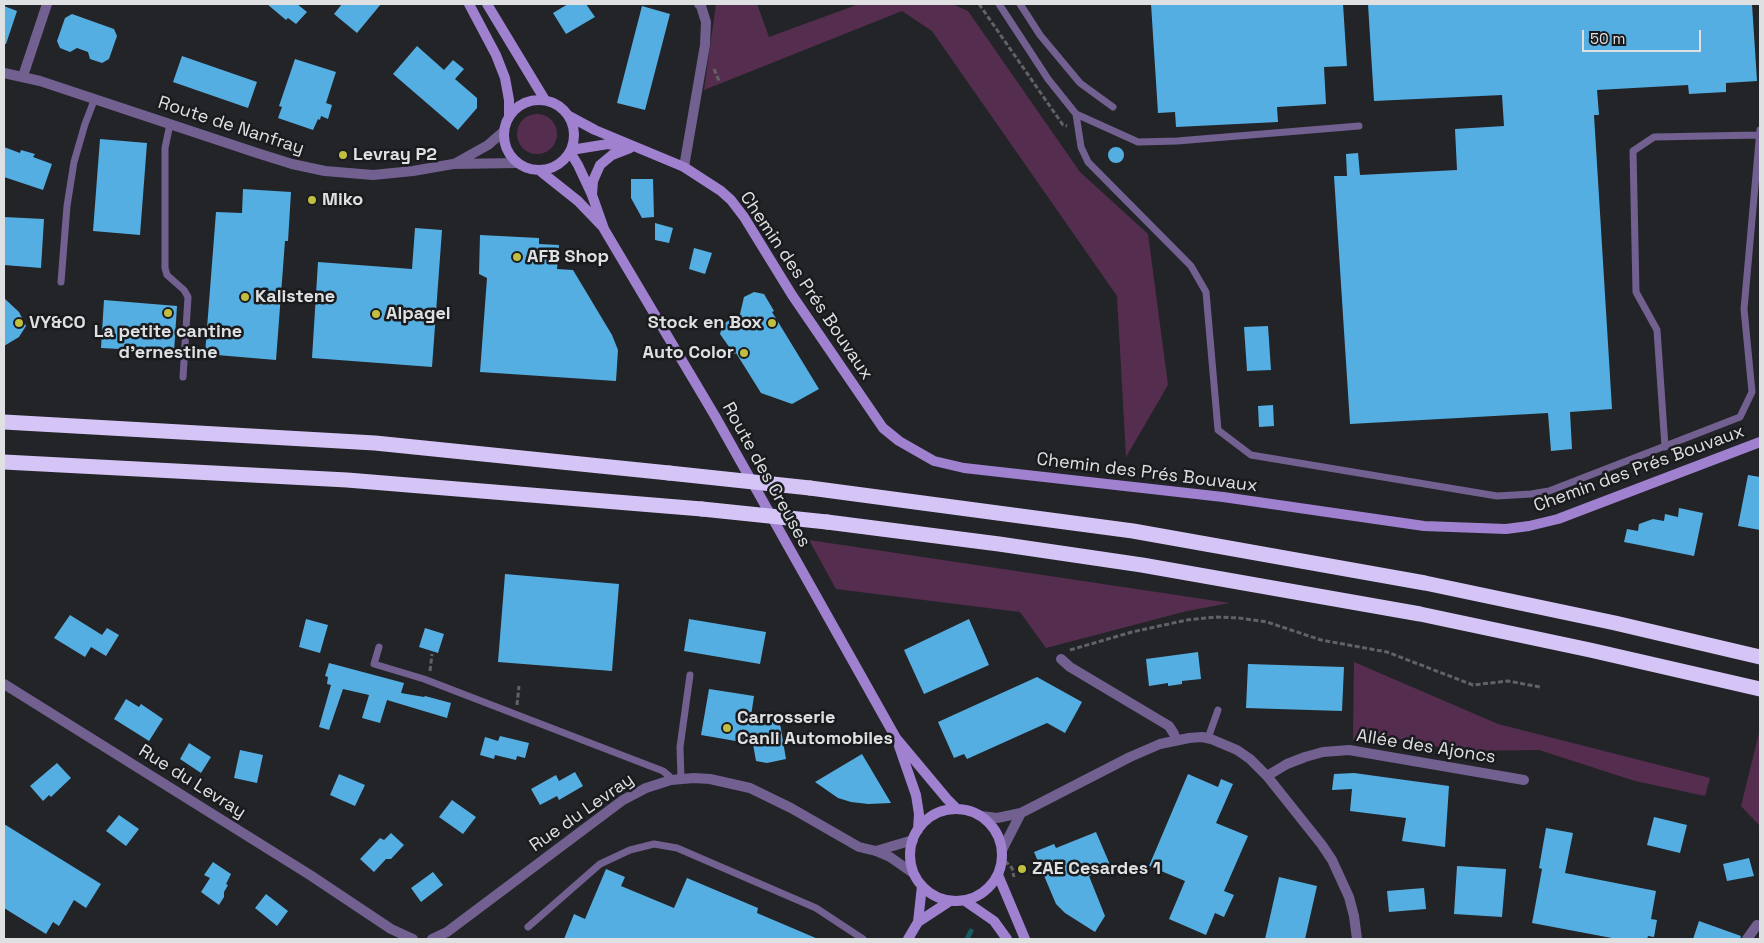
<!DOCTYPE html>
<meta charset="utf-8">
<style>
body{margin:0}
#map{position:relative;width:1764px;height:943px;overflow:hidden;background:#232428;font-family:"Space Grotesk",sans-serif}
canvas{display:block}
.frame{position:absolute;inset:0;border:5px solid #dfe0e2;pointer-events:none}
.scale{position:absolute;left:1582px;top:30px;width:119px;height:22px;box-sizing:border-box;border:2px solid #dfe0e2;border-top:0;padding-left:6px;font-size:15px;line-height:18px;white-space:nowrap;color:#dfe0e2;-webkit-text-stroke:4px #1a1b1e;paint-order:stroke}
</style>
<div id="map">
<canvas width="1764" height="943"></canvas>
<div class="frame"></div>
<div class="scale">50 m</div>
</div>
<script>
const ctx = document.querySelector('canvas').getContext('2d');
ctx.lineJoin = 'round';
function fillPath(path, color) { ctx.fillStyle = color; ctx.fill(path, 'evenodd'); }
const poly = rows => new Path2D(rows.map(r => 'M' + r).join(''));
function strokePath(path, color, width, dash) { ctx.strokeStyle = color; ctx.lineWidth = width; ctx.lineCap = dash ? 'butt' : 'round'; ctx.setLineDash(dash || []); ctx.stroke(path); }
function label(font, color, halo, rows, align = 'center') {
  ctx.font = font + ' "Space Grotesk",sans-serif'; ctx.lineWidth = 5; ctx.setLineDash([]); ctx.textBaseline = 'middle'; ctx.strokeStyle = halo; ctx.fillStyle = color; for (const [text, x, y, turn = 0] of rows) {
    ctx.save(); ctx.translate(x, y); ctx.rotate((+turn || 0) * Math.PI / 180); ctx.textAlign = isNaN(turn) ? turn : align; if (halo) ctx.strokeText(text, 0, 0); ctx.fillText(text, 0, 0); ctx.restore();
  }
}
fillPath(poly([
 [716,4,757,4,769,37,859,4,952,4,968,11,1080,172,1148,234,1168,385,1126,457,1117,296,932,31,902,11,704,90],
 '517 134a20 20 0 1 1 40 0a20 20 0 1 1-40 0Z',
 [809,540,1230,603,1187,611,1046,648,1020,612,836,589],
 [1354,662,1498,724,1710,778,1705,796,1635,781,1539,750,1458,751,1401,739,1353,740],
 [1760,729,1760,826,1741,806]
]), '#552e4f');
strokePath(poly([
 [967,939,971,931]
]), '#135c62', 5);
fillPath(poly([
 [267,4,297,4,307,12,296,24,288,18,286,20],
 [342,4,381,4,357,33,334,14],
 [568,4,586,4,595,17,566,34,553,13],
 [1151,4,1343,4,1347,66,1324,67,1326,104,1277,107,1278,122,1176,127,1175,112,1158,113],
 [1368,4,1752,4,1757,81,1726,83,1726,92,1689,94,1688,85,1597,90,1599,115,1594,115,1612,409,1570,412,1572,449,1551,451,1548,413,1350,424,1334,176,1347,176,1346,154,1358,153,1360,175,1457,170,1455,129,1504,126,1502,95,1374,101],
 [4,6,17,11,6,44,4,44],
 [642,6,670,14,645,110,617,103],
 [72,14,114,29,117,36,109,59,102,63,90,59,88,52,77,48,70,52,60,48,57,41,65,18],
 [417,46,444,70,453,60,464,69,455,79,477,98,477,108,458,130,393,74],
 [182,56,257,82,248,108,173,82],
 [295,59,336,72,326,103,332,105,328,119,321,116,320,120,318,119,313,130,278,118,282,107,279,106],
 [100,139,147,143,140,235,93,231],
 [4,147,20,153,21,150,35,154,33,157,52,164,43,190,4,177],
 '1108 155a8 8 0 1 1 16 0a8 8 0 1 1-16 0Z',
 [631,179,653,179,654,217,642,218,631,198],
 [243,189,291,192,288,241,285,241,276,360,205,354,216,212,242,213],
 [4,217,44,219,41,268,4,265],
 [655,223,673,228,669,243,655,240],
 [415,228,442,230,432,367,312,358,318,262,412,269],
 [480,235,539,238,539,244,559,245,557,269,573,270,612,335,618,350,616,381,480,372,487,278,479,274],
 [694,248,712,253,705,274,689,269],
 [754,292,764,294,774,311,772,312,819,389,792,404,761,393,736,353,734,354,720,334,723,324,740,314,744,297],
 [4,298,19,312,26,326,19,337,4,346],
 [104,300,177,306,174,352,101,348],
 [1268,326,1271,370,1247,371,1244,327],
 [1273,405,1274,426,1259,427,1258,406],
 [1748,475,1760,477,1760,530,1738,526],
 [1679,508,1703,513,1694,556,1624,542,1627,529,1638,531,1639,524,1653,519,1664,521,1665,514,1678,517],
 [505,574,619,584,612,671,498,662],
 [70,615,102,635,107,628,119,635,106,656,91,647,85,657,54,638],
 [306,619,328,625,320,653,299,647],
 [689,619,766,632,760,664,684,651],
 [969,619,989,665,924,694,904,650],
 [425,628,444,634,438,653,419,647],
 [1198,652,1201,679,1182,681,1182,684,1168,686,1168,683,1149,686,1146,659],
 [329,663,404,683,401,693,424,697,425,696,451,703,447,718,387,700,380,723,362,718,369,695,343,689,329,730,319,727,331,685,327,684,328,677,325,676],
 [1248,664,1344,667,1342,711,1246,708],
 [1037,677,1082,702,1065,733,1047,723,967,759,964,754,954,758,938,722],
 [709,689,754,696,751,716,778,712,786,759,767,763,756,761,753,744,701,735],
 [126,699,139,707,141,704,163,719,149,741,114,719],
 [500,736,529,743,525,758,517,756,516,760,495,755,494,759,480,755,485,737,498,741],
 [189,743,211,757,201,773,180,759],
 [240,750,263,755,257,783,234,778],
 [862,754,891,803,868,804,851,802,838,798,815,782],
 [57,763,71,778,51,797,49,795,43,801,30,786],
 [575,772,583,786,559,800,557,796,540,805,531,789,556,775,559,781],
 [1354,773,1449,786,1445,847,1402,841,1406,818,1350,811,1352,789,1332,790,1334,774],
 [339,774,365,785,355,806,330,795],
 [1188,774,1218,787,1221,779,1233,784,1216,823,1248,836,1224,891,1234,895,1224,917,1215,913,1206,935,1169,919,1185,881,1149,866],
 [452,800,476,817,463,834,439,817],
 [119,815,139,829,126,846,106,831],
 [1654,817,1687,825,1680,853,1647,845],
 [4,824,101,884,86,908,74,900,59,926,53,922,46,934,4,908],
 [1546,828,1573,833,1565,873,1656,891,1651,919,1657,920,1654,937,1648,936,1647,939,1617,939,1532,923,1542,869,1539,868],
 [1096,832,1111,867,1089,876,1105,916,1095,932,1065,913,1056,904,1034,852,1054,844,1056,848],
 [391,833,404,845,391,859,386,859,374,872,360,859,380,838,384,840],
 [1749,858,1754,876,1727,881,1723,864],
 [213,862,231,874,226,884,228,885,224,892,224,897,219,905,201,892,210,878,204,875],
 [1457,866,1506,869,1502,917,1454,914],
 [606,869,625,877,621,886,674,908,687,878,758,908,757,913,818,939,564,939,574,914,585,919],
 [433,872,443,885,421,902,411,888],
 [1279,877,1317,886,1305,939,1265,939],
 [1424,888,1426,909,1389,912,1387,891],
 [266,894,288,911,277,926,255,908],
 [1699,921,1741,936,1740,939,1693,939]
]), '#55aee1');
strokePath(poly([
 [979,4,1063,125,1067,126],
 [714,69,720,83],
 [1070,650,1132,632,1187,620,1216,617,1239,618,1267,622,1321,640,1387,652,1473,685,1508,681,1540,687],
 [430,671,432,654],
 [517,705,519,686],
 [1005,861,1012,868,1014,877]
]), '#616266', 3, [5, 2.5]);
strokePath(poly([
 [999,4,1048,79,1076,114,1138,142,1177,141,1359,126],
 [1020,4,1040,35,1080,83,1113,107],
 [1076,114,1081,147,1088,162,1191,266,1206,292,1218,430,1251,455,1497,496,1531,494,1549,491,1740,417,1752,392,1744,309,1760,130],
 [170,124,165,148,165,268,167,275,184,290,188,297,183,377],
 [61,282,67,206,74,162,85,124,95,98],
 [1665,447,1657,330,1636,292,1633,151,1654,137,1759,135],
 [379,647,374,664,424,679,663,771,669,776,671,780],
 [1208,738,1218,710],
 [681,779,680,747,690,675],
 [528,927,600,864,630,850,654,844,677,848,816,908,863,939]
]), '#726091', 7);
strokePath(poly([
 [4,73,40,81,257,153,292,164,325,171,373,175,413,171,453,164,517,163],
 [23,76,47,4],
 [454,164,488,145,503,132],
 [684,167,705,45,706,22,701,6,699,4],
 [1061,659,1070,667,1169,726,1174,734,1176,739],
 [4,684,310,875,391,929,413,939],
 [1267,776,1287,764,1305,757,1323,752,1349,750,1524,780],
 [981,816,997,818,1021,813,1130,757,1160,744,1189,738,1202,737,1211,739,1237,750,1250,759,1267,776,1322,845,1332,860,1349,897,1354,916,1357,939],
 [1002,850,1021,813],
 [876,851,913,840],
 [432,939,447,932,623,800,646,788,671,780,694,778,710,779,750,788,791,808,859,847,876,851,890,857,913,873],
 [1747,939,1757,925]
]), '#726091', 10);
strokePath(poly([
 [469,4,496,55,505,78,509,100,509,116],
 [487,4,545,100],
 '504 135a35 35 0 1 1 70 0a35 35 0 1 1-70 0Z',
 [569,116,595,130,684,167,721,191,731,200,744,217,792,295,883,428,899,441,934,461,964,468,1223,497,1424,526,1506,529,1529,526,1558,519,1760,442],
 [571,150,608,144,629,148],
 [570,152,578,165,592,195,604,229,715,416,896,738,947,799,957,809],
 [539,170,578,201,602,226],
 [592,194,593,181,600,165,612,155,630,148],
 [899,746,916,795,919,814,918,830],
 '910 855a46 46 0 1 1 92 0a46 46 0 1 1-92 0Z',
 [998,875,1025,939],
 [965,901,994,921,1007,939],
 [918,922,922,886],
 [908,939,918,922,950,901]
]), '#9f81d0', 10);
strokePath(poly([
 [4,422,375,443,669,473],
 [4,462,347,480,702,509],
 [810,488,1133,531,1425,583,1615,623,1760,657],
 [827,522,999,544,1142,565,1420,614,1590,650,1760,689]
]), '#d5c5f6', 15);
strokePath(poly([
 [669,473,810,488],
 [702,509,827,522]
]), '#d5c5f6', 15);
for (const [x, y, r, color] of [
 [343,155,5,"#c1be40"],
 [312,200,5,"#c1be40"],
 [517,257,5,"#c1be40"],
 [245,297,5,"#c1be40"],
 [168,313,5,"#c1be40"],
 [376,314,5,"#c1be40"],
 [19,323,5,"#c1be40"],
 [772,323,5,"#c1be40"],
 [744,353,5,"#c1be40"],
 [727,728,5,"#c1be40"],
 [1022,869,5,"#c1be40"]
]) { const dot = new Path2D(); dot.arc(x, y, r, 0, 2 * Math.PI); ctx.fillStyle = color; ctx.fill(dot); strokePath(dot, '#1a1b1e', 2); }
label('18px', '#dfe0e2', '#1a1b1e', [
 ["Route de Nanfray",231,126,18],
 ["Chemin des Prés Bouvaux",806,286,56],
 ["Chemin des Prés Bouvaux",1639,469,-20],
 ["Chemin des Prés Bouvaux",1147,473,7],
 ["Route des Creuses",766,475,61],
 ["Allée des Ajoncs",1426,747,9],
 ["Rue du Levray",192,782,32],
 ["Rue du Levray",582,813,-35]
]);
label('bold 18px', '#dfe0e2', '#1a1b1e', [
 ["Levray P2",353,155],
 ["Miko",322,200],
 ["AFB Shop",527,257],
 ["Kalistene",255,297],
 ["Alpagel",386,314],
 ["VY&CO",29,323],
 ["Stock en Box",762,323,"right"],
 ["La petite cantine",168,332,"center"],
 ["d'ernestine",168,353,"center"],
 ["Auto Color",734,353,"right"],
 ["Carrosserie",737,718],
 ["Canli Automobiles",737,739],
 ["ZAE Cesardes 1",1032,869]
], 'left');
</script>
